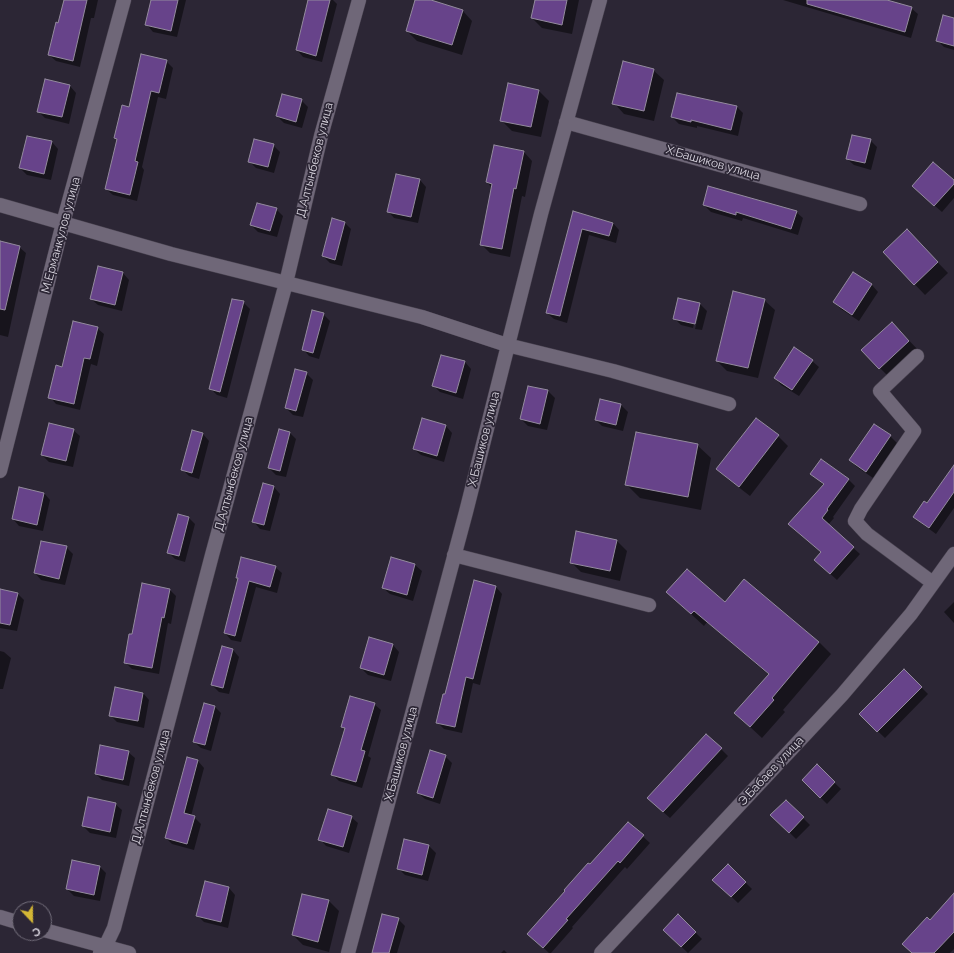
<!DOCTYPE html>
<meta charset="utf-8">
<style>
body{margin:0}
#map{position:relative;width:954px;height:953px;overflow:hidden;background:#2c2635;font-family:Raleway,sans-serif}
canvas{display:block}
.north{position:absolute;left:12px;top:901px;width:40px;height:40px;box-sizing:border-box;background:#2c2635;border:1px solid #726d7a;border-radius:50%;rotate:158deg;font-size:11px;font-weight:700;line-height:16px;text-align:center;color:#dbd7e1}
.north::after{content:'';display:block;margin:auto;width:14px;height:18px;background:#d3b635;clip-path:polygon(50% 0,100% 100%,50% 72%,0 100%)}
</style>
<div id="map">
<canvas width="954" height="953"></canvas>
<div class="north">С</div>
</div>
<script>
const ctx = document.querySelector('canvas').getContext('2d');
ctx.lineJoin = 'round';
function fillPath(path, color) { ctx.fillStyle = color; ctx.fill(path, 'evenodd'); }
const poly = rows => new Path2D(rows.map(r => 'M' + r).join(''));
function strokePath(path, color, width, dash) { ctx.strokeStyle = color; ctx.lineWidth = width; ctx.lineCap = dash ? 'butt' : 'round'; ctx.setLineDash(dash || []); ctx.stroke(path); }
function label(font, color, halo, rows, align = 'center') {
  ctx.font = font + ' Raleway,sans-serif'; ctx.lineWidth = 3.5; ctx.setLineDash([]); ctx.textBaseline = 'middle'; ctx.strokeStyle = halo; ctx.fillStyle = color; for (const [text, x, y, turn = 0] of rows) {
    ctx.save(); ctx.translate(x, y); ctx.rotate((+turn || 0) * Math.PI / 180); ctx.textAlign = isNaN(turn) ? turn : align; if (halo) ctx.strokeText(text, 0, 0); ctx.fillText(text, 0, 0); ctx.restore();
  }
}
fillPath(poly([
 [65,0,98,0,94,18,91,18,80,67,56,61,49,55,59,24],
 [152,0,186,0,177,37,153,32,147,25],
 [310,0,333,0,337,4,322,62,303,57,297,50],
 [416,0,427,0,462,10,472,21,462,55,417,41,407,31],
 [536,0,579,0,572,34,542,28,532,18],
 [783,0,883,0,911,8,918,14,911,38],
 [954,19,954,50,944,47,937,40],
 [166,61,173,68,166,99,158,97,142,167,144,170,137,201,113,195,106,189,118,140,115,138,130,108],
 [653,70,664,80,654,121,624,114,614,103],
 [70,86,76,93,69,124,45,118,38,111],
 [539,91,549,101,541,137,512,131,501,120],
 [301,100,308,107,302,128,284,123,277,116],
 [737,107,743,113,738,136,697,126,697,128,679,124,672,117],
 [870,140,877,147,871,170,854,165,847,159],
 [52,142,58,149,51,180,27,175,20,168],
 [273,145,280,152,274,173,256,168,249,161],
 [524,152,532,161,525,197,522,196,510,257,490,253,481,244,492,188,487,182],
 [420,180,426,187,418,223,394,218,388,211],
 [954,182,954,198,942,212,920,193],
 [704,205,796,212,803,218,798,235,743,218,742,221,711,212],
 [276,209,283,216,277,237,258,232,251,225],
 [574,213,613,223,619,230,616,243,589,235,567,323,554,319,547,313],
 [345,223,351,229,342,266,330,263,323,256],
 [917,241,948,273,925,295,884,252],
 [0,242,19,247,26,253,8,337,0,335],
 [123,273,129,280,122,311,98,305,91,299],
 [854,273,872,285,878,292,859,321,841,309,834,302],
 [679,299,700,304,707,311,702,330,695,329,700,308,698,308,693,328,681,325,675,319],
 [764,300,775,310,758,378,727,371,717,361],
 [243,302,250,309,227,398,217,395,210,388],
 [323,314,330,321,319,359,309,356,303,349],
 [97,328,104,334,97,366,91,364,80,410,56,404,50,397,63,368],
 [902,333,919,351,890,378,880,368],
 [812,361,819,367,799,396,781,385,775,378],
 [465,362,471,369,463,399,440,392,433,385],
 [306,373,313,380,303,417,293,415,286,408],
 [529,387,548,391,555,398,547,430,528,426,521,419],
 [600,400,621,405,628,412,623,431,602,426,596,420],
 [446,426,452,433,444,462,421,455,414,449],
 [73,430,80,436,73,467,49,462,42,455],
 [290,433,296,439,286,477,276,475,269,468],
 [203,434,209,441,199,479,189,476,182,469],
 [778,436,788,446,750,496,728,479,718,469],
 [890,436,897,443,873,478,857,467,850,460],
 [697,445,711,458,701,510,640,498,626,484],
 [811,474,848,479,855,486,833,517,834,518,828,525,860,554,837,580,815,560,822,553,796,531,824,485],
 [954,476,954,508,936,534,921,523,914,516,928,504],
 [264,484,274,487,280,494,270,531,260,529,254,522],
 [44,493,50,500,43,531,19,526,13,519],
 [189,518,195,524,185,562,175,559,169,553],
 [617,541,627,551,620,581,581,572,571,562],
 [66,547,73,554,65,585,41,580,35,573],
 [392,558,415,565,422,571,413,601,390,594,383,588],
 [275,567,282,573,277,593,256,587,241,642,231,640,225,633,239,579,237,577],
 [745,580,819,642,831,654,783,710,785,712,762,738,735,713,769,675,707,622,704,626,667,592,725,603],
 [475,582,496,587,502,594,480,685,473,683,462,733,444,729,437,722,446,695],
 [0,590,18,594,24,600,17,631,0,628],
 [170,590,176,596,171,624,168,623,159,674,132,669,125,662,133,635],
 [954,602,954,623,944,612],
 [393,645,399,652,391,681,368,675,361,668],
 [233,650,239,657,229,694,219,692,212,685],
 [0,651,4,652,11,658,3,689,0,689],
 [904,670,928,694,885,738,860,714],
 [143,693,149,700,144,728,117,722,111,716],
 [374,704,381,710,368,756,371,758,362,788,339,781,332,774,346,729,343,726],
 [215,707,221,713,211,751,201,748,194,742],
 [721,749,728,756,670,818,655,805],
 [128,752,135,758,129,786,102,780,96,774],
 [445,756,452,763,440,804,425,799,418,793],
 [198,761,204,768,191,816,194,817,201,824,194,850,172,844,166,838],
 [817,766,841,789,827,804,803,780],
 [786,801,810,825,796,839,772,815],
 [115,804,122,810,116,838,90,833,83,826],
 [351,817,358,823,349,853,326,846,320,839],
 [628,823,650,843,627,869,625,867,572,927,573,928,551,953,549,953,535,940,590,866],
 [405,840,429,846,436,853,428,881,405,875,398,868],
 [728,865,752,889,738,903,714,880],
 [99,866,106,873,100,901,74,896,67,889],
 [229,888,235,895,228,928,204,922,197,915],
 [954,894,954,949,950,953,913,953,930,921],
 [329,901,339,911,329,952,303,945,293,935],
 [678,915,702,939,688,953,664,930],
 [398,919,405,926,397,953,373,953],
 [504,950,507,953,501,953]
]), '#0007');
const building = poly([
 [64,0,87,0,73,61,48,55,56,22,58,23,64,0],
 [151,0,178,0,171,31,145,25,151,0],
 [308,0,330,0,316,56,296,50,308,0],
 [415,0,431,0,463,10,452,45,406,31,415,0],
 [535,0,567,0,562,25,531,18,535,0],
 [807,0,887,0,912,7,905,32,807,4,807,0],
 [943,15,954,18,954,46,936,41,943,15],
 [141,54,167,60,159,93,151,91,135,161,138,162,130,195,105,189,117,139,114,138,122,105,129,107,141,54],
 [623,61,654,69,644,111,612,104,623,61],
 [45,79,70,85,62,117,37,112,45,79],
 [508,83,539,90,531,127,500,121,508,83],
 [677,93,737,106,731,130,691,120,691,122,671,117,677,93],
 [282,94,302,99,296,122,276,116,282,94],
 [852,135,871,139,865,163,846,159,852,135],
 [27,136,52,141,44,174,19,168,27,136],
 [254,139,274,144,268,167,248,162,254,139],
 [494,145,524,151,516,189,514,188,502,249,480,245,492,184,486,182,494,145],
 [933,162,954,180,954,184,934,206,912,186,933,162],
 [396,174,420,179,411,217,387,212,396,174],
 [708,186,797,211,791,229,736,212,736,215,703,205,708,186],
 [257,203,277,208,270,231,250,225,257,203],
 [573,211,613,223,609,236,582,229,560,316,546,313,573,211],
 [332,218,345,222,335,260,322,256,332,218],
 [907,229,938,262,914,285,883,252,907,229],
 [0,241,20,246,5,310,0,309,0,241],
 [98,266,123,272,115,305,90,299,98,266],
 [853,272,872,284,852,315,833,302,853,272],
 [733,291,765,299,748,368,716,361,733,291],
 [678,298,700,303,695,324,673,319,678,298],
 [232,299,244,301,220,392,209,389,232,299],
 [312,310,324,313,313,353,302,350,312,310],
 [73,321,98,327,90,359,84,358,74,404,48,398,56,365,62,367,73,321],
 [892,322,909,341,879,369,861,350,892,322],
 [794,347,813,360,792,390,774,378,794,347],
 [441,355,465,361,456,393,432,386,441,355],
 [295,369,307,372,296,411,285,408,295,369],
 [528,386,548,390,540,424,520,419,528,386],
 [600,399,621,404,616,425,595,420,600,399],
 [422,418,446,425,437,456,413,449,422,418],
 [756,418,779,435,739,487,716,469,756,418],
 [49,423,74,429,66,461,41,455,49,423],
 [874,424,891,435,866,472,849,460,874,424],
 [279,429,290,432,280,471,268,468,279,429],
 [192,430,203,433,192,473,181,470,192,430],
 [636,432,698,444,688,497,625,485,636,432],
 [821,459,849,479,827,509,828,510,822,518,854,547,830,574,814,560,821,552,788,524,824,484,810,474,821,459],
 [954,465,954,492,929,528,913,517,924,501,927,503,954,465],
 [263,483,274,486,264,525,252,522,263,483],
 [19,487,44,493,37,525,12,519,19,487],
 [178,514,189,517,179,556,167,553,178,514],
 [576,531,617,540,610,571,570,563,576,531],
 [41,541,67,546,59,579,34,573,41,541],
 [241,557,276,566,270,587,249,581,235,636,224,633,238,578,236,578,241,557],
 [391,557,415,564,407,595,382,588,391,557],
 [687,569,725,602,744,579,819,642,772,698,774,700,750,727,734,713,769,674,694,611,691,614,666,592,687,569],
 [474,580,496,586,473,679,466,677,455,727,436,723,443,694,445,694,474,580],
 [142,583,170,589,164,618,162,617,152,668,124,663,129,634,132,634,142,583],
 [0,589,18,593,10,625,0,623,0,589],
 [369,637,393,644,384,675,360,668,369,637],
 [222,646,233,649,223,688,211,685,222,646],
 [904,669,922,687,877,732,859,714,904,669],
 [115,687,143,693,138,721,109,716,115,687],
 [350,696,375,703,361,750,365,751,356,782,331,775,345,728,341,727,350,696],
 [204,703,215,706,205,745,193,742,204,703],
 [706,734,722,748,663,812,647,798,706,734],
 [100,745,129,751,123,780,95,774,100,745],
 [430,750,446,755,433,798,417,793,430,750],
 [187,757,198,760,184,813,195,816,187,844,165,838,187,757],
 [817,764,835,782,820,798,802,780,817,764],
 [88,797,116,803,110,832,82,826,88,797],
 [786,800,804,817,789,833,770,815,786,800],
 [328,809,352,816,343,847,318,840,328,809],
 [628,822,644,835,620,863,618,861,566,919,568,920,543,948,527,934,565,891,564,890,588,863,590,864,628,822],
 [404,839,429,845,422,875,397,869,404,839],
 [72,860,100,866,94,895,66,889,72,860],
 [728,864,746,882,731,897,712,880,728,864],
 [205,881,229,887,221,922,196,916,205,881],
 [954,893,954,932,934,953,912,953,902,944,927,917,930,920,954,893],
 [302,894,329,900,318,942,292,935,302,894],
 [382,914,399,918,389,953,372,953,382,914],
 [678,914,696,932,681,947,663,930,678,914]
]);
fillPath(building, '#67438a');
strokePath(building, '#948b9e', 1);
const street = poly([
 [566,122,860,204],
 [0,205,171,254,422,317,507,345,613,371,729,404],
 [917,356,880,391,914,431,861,509,855,521,867,534,933,583],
 [0,471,63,223,124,0],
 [454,555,649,605],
 [0,917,20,923],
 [44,930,129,953],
 [100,953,105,947,114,928,212,555,286,283,321,136,359,0],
 [348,953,466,512,541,214,600,0],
 [601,953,842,695,911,614,954,554]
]);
strokePath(street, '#48424f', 15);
strokePath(street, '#6f6778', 14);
label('12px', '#dbd7e1', '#2c2635', [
 ["Д.Алтынбеков улица",315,160,-76],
 ["Х.Башиков улица",713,163,16],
 ["М.Ерманкулов улица",61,235,-75],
 ["Х.Башиков улица",484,439,-76],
 ["Д.Алтынбеков улица",234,474,-75],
 ["Х.Башиков улица",401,754,-75],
 ["Э.Бабаев улица",771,771,-47],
 ["Д.Алтынбеков улица",151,787,-75]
]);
</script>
